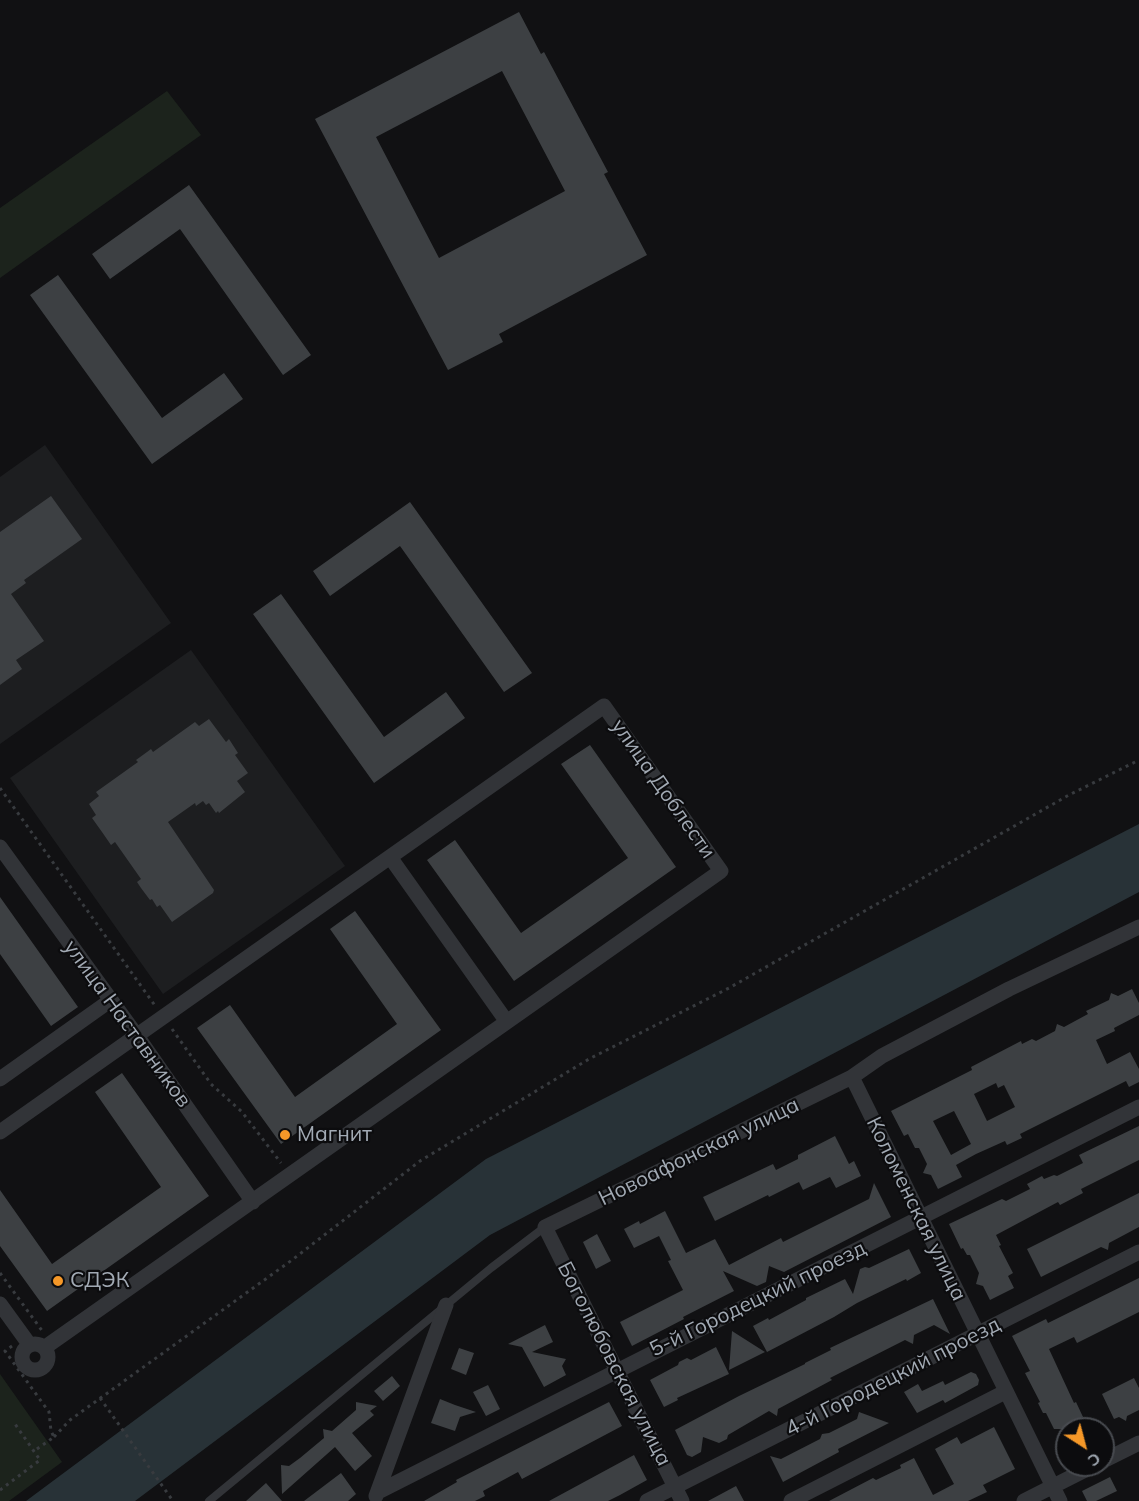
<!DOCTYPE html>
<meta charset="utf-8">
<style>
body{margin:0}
#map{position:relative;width:1139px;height:1501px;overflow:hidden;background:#111113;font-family:Mulish,sans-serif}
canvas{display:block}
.north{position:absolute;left:1055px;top:1417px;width:60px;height:60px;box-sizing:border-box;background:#0c0c0e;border:2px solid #484b50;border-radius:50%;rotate:144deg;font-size:16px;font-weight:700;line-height:24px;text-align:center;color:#a2aab4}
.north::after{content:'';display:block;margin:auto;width:21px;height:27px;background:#f59828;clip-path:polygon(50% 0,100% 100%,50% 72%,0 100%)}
</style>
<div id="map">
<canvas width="1139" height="1501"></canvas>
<div class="north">С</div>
</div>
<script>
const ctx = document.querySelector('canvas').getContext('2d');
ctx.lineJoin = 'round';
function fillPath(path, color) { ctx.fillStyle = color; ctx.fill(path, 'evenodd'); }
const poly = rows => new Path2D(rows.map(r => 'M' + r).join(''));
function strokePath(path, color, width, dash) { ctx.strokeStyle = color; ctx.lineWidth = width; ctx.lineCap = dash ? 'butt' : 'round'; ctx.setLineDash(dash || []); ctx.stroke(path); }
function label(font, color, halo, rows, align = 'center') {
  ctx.font = font + ' Mulish,sans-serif'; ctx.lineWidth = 4.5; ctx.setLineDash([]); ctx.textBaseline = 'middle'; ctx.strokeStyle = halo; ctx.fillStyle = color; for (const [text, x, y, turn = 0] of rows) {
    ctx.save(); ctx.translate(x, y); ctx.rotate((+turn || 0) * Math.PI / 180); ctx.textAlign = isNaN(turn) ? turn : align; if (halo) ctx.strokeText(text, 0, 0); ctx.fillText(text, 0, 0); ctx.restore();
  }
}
fillPath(poly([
 [45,445,171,623,0,744,0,477],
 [191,650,345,866,163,994,10,778]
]), '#1d1e20');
fillPath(poly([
 [167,91,201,135,0,278,0,208],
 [0,1374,62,1462,9,1501,0,1501]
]), '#1c231c');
fillPath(poly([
 [1139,824,1139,892,490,1235,135,1501,26,1501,486,1159]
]), '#283237');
fillPath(poly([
 [519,12,541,54,544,52,608,172,604,174,647,255,499,334,503,342,448,370,315,119],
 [502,71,565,191,439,258,376,137],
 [189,185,311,355,283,375,180,229,110,279,92,254],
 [58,275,162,418,224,373,243,399,152,464,30,295],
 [51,496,82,539,24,580,26,583,11,594,44,641,16,660,22,669,0,685,0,532],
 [410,502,532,673,504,692,400,546,330,596,313,571],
 [281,594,384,737,446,692,465,718,374,783,253,614],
 [209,719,226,742,229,739,238,753,235,755,248,773,237,781,245,792,219,813,218,811,216,813,209,803,206,805,203,801,196,806,195,803,168,822,214,890,213,893,172,922,160,905,157,907,152,899,150,900,141,888,137,882,141,879,115,842,111,845,102,832,92,818,96,815,89,804,99,796,96,792,138,762,136,760,147,752,151,749,153,752,195,722,199,726],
 [590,745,676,867,514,981,427,860,455,840,521,933,628,858,561,764],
 [0,897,78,1007,51,1026,0,954],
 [355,911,441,1030,281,1144,197,1028,230,1005,295,1097,397,1024,330,929],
 [1132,989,1139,1003,1139,1015,1114,1028,1115,1031,1096,1040,1107,1064,1130,1052,1139,1069,1139,1082,1129,1087,1126,1081,1020,1134,1022,1138,1007,1145,1005,1141,976,1154,956,1165,962,1177,938,1189,931,1175,923,1173,927,1164,919,1148,915,1148,908,1134,904,1136,891,1111,972,1070,971,1067,1021,1041,1022,1044,1032,1039,1036,1041,1055,1031,1057,1024,1064,1027,1088,1014,1086,1011,1109,1000,1111,993,1118,996],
 [996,1083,998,1088,1004,1085,1015,1107,987,1121,974,1094],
 [954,1111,971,1144,951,1155,933,1121],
 [122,1073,209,1196,47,1311,0,1246,0,1190,52,1264,161,1187,95,1092],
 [1139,1126,1139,1160,1081,1189,1083,1193,1060,1205,1058,1202,996,1235,1001,1245,999,1246,1013,1273,1008,1276,1014,1288,990,1300,983,1286,976,1284,979,1273,970,1255,967,1255,963,1248,961,1249,949,1224,1002,1199,1006,1201,1030,1189,1027,1184,1042,1176,1044,1179,1054,1175,1057,1176,1083,1163,1079,1155],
 [835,1136,849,1164,854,1161,861,1176,836,1188,830,1177,803,1190,799,1182,769,1197,768,1195,715,1221,703,1197,773,1164,776,1170,798,1159,798,1155],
 [874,1183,891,1217,784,1272,769,1266,766,1282,757,1286,723,1271,734,1291,683,1317,684,1319,632,1346,620,1322,683,1290,668,1261,671,1260,659,1236,634,1248,624,1229,639,1221,640,1224,665,1211,686,1253,715,1239,729,1265,781,1238,783,1242,869,1199],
 [1139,1193,1139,1227,1109,1243,1108,1250,1101,1247,1041,1277,1027,1249],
 [597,1234,611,1261,596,1269,583,1242],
 [909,1249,921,1273,907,1281,906,1279,857,1303,834,1317,767,1352,753,1326,768,1318,769,1320,806,1300,806,1298,845,1279,853,1294,860,1269,865,1267,869,1268],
 [1139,1278,1139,1312,1077,1343,1074,1337,1049,1349,1074,1403,1076,1402,1083,1417,1081,1418,1087,1429,1054,1429,1046,1413,1043,1413,1038,1403,1040,1402,1025,1373,1030,1371,1012,1336,1046,1319,1048,1323],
 [933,1299,950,1334,934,1325,914,1335,913,1344,905,1340,830,1378,832,1380,778,1409,777,1416,769,1411,728,1435,727,1439,719,1443,703,1437,701,1452,692,1457,687,1455,675,1430,739,1396,805,1364,805,1363,831,1350,830,1348],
 [545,1325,553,1342,532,1352,566,1359,562,1366,566,1375,544,1387,522,1347,508,1344],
 [732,1331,765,1352,729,1370],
 [716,1347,729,1374,677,1398,678,1400,664,1407,650,1380,678,1365,679,1362,687,1358,691,1360],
 [459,1348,474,1353,466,1375,451,1369],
 [971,1372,976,1374,979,1380,978,1385,945,1403,943,1400,917,1413,904,1392,918,1384,922,1391,943,1381,945,1385],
 [392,1376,400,1386,383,1401,374,1391],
 [1134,1378,1139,1388,1139,1410,1127,1416,1126,1421,1119,1417,1114,1419,1102,1394],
 [488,1385,500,1409,486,1416,473,1392],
 [440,1399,455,1405,476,1412,460,1417,455,1431,431,1423],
 [356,1402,377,1406,370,1411,374,1415,352,1433,372,1456,355,1471,335,1447,282,1494,281,1465,289,1466,300,1458,324,1438,323,1429,332,1431,356,1410],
 [609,1402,622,1426,522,1479,518,1472,483,1491,485,1496,475,1501,424,1501,457,1482,456,1480],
 [859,1412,889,1423,838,1449,839,1452,783,1482,770,1456,781,1459,820,1439,822,1434,829,1433,857,1419],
 [994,1427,1015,1469,983,1485,987,1492,968,1501,829,1501,873,1478,876,1480,901,1468,900,1465,914,1458,933,1495,954,1484,935,1449,957,1437,961,1444],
 [634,1455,647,1480,620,1495,608,1501,549,1501],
 [341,1473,356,1494,348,1501,304,1501],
 [1110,1477,1117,1491,1096,1501,1087,1501,1082,1491],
 [266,1483,282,1501,246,1501],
 [736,1486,744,1501,708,1501]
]), '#3d4043');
strokePath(poly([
 [0,788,156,1007],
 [172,1029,211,1084,242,1112,281,1163],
 [0,1273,43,1332],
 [12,1346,5,1351,49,1412,51,1431,54,1437,34,1451],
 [100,1398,173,1501],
 [54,1437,70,1420,292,1260,420,1161,589,1059,729,988,1069,795,1139,760],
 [0,1490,40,1460,15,1424]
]), '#383b3f', 3, [3, 4.5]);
strokePath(poly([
 [209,1501,491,1268,545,1227]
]), '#323438', 8);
strokePath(poly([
 [0,847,137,1036,253,1202],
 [390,857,507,1022],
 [852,1077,1060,1501],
 [0,1079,111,1000],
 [0,1132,604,706,721,871,44,1348],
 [0,1304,29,1344],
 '22 1357a13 13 0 1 1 26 0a13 13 0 1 1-26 0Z',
 [1103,1461,1139,1443],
 [378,1492,1139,1107],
 [376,1496,446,1305],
 [647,1501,1139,1252],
 [682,1501,545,1227,852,1077,882,1056,1009,989,1139,927],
 [791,1501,1005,1392],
 [1024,1501,1095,1465]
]), '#323438', 15);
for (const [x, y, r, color] of [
 [285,1135,6,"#f59828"],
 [58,1281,6,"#f59828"]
]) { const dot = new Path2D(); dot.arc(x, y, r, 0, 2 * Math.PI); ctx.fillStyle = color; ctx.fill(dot); strokePath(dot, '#0c0c0e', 2); }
label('21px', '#a2aab4', '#0c0c0e', [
 ["улица Доблести",663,789,55],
 ["улица Наставников",127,1024,54],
 ["Новоафонская улица",699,1152,-26],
 ["Коломенская улица",916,1209,64],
 ["5-й Городецкий проезд",758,1299,-26],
 ["Боголюбовская улица",614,1364,63],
 ["4-й Городецкий проезд",893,1377,-27]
]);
label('21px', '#a2aab4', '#0c0c0e', [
 ["Магнит",297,1135],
 ["СДЭК",70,1281]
], 'left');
</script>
